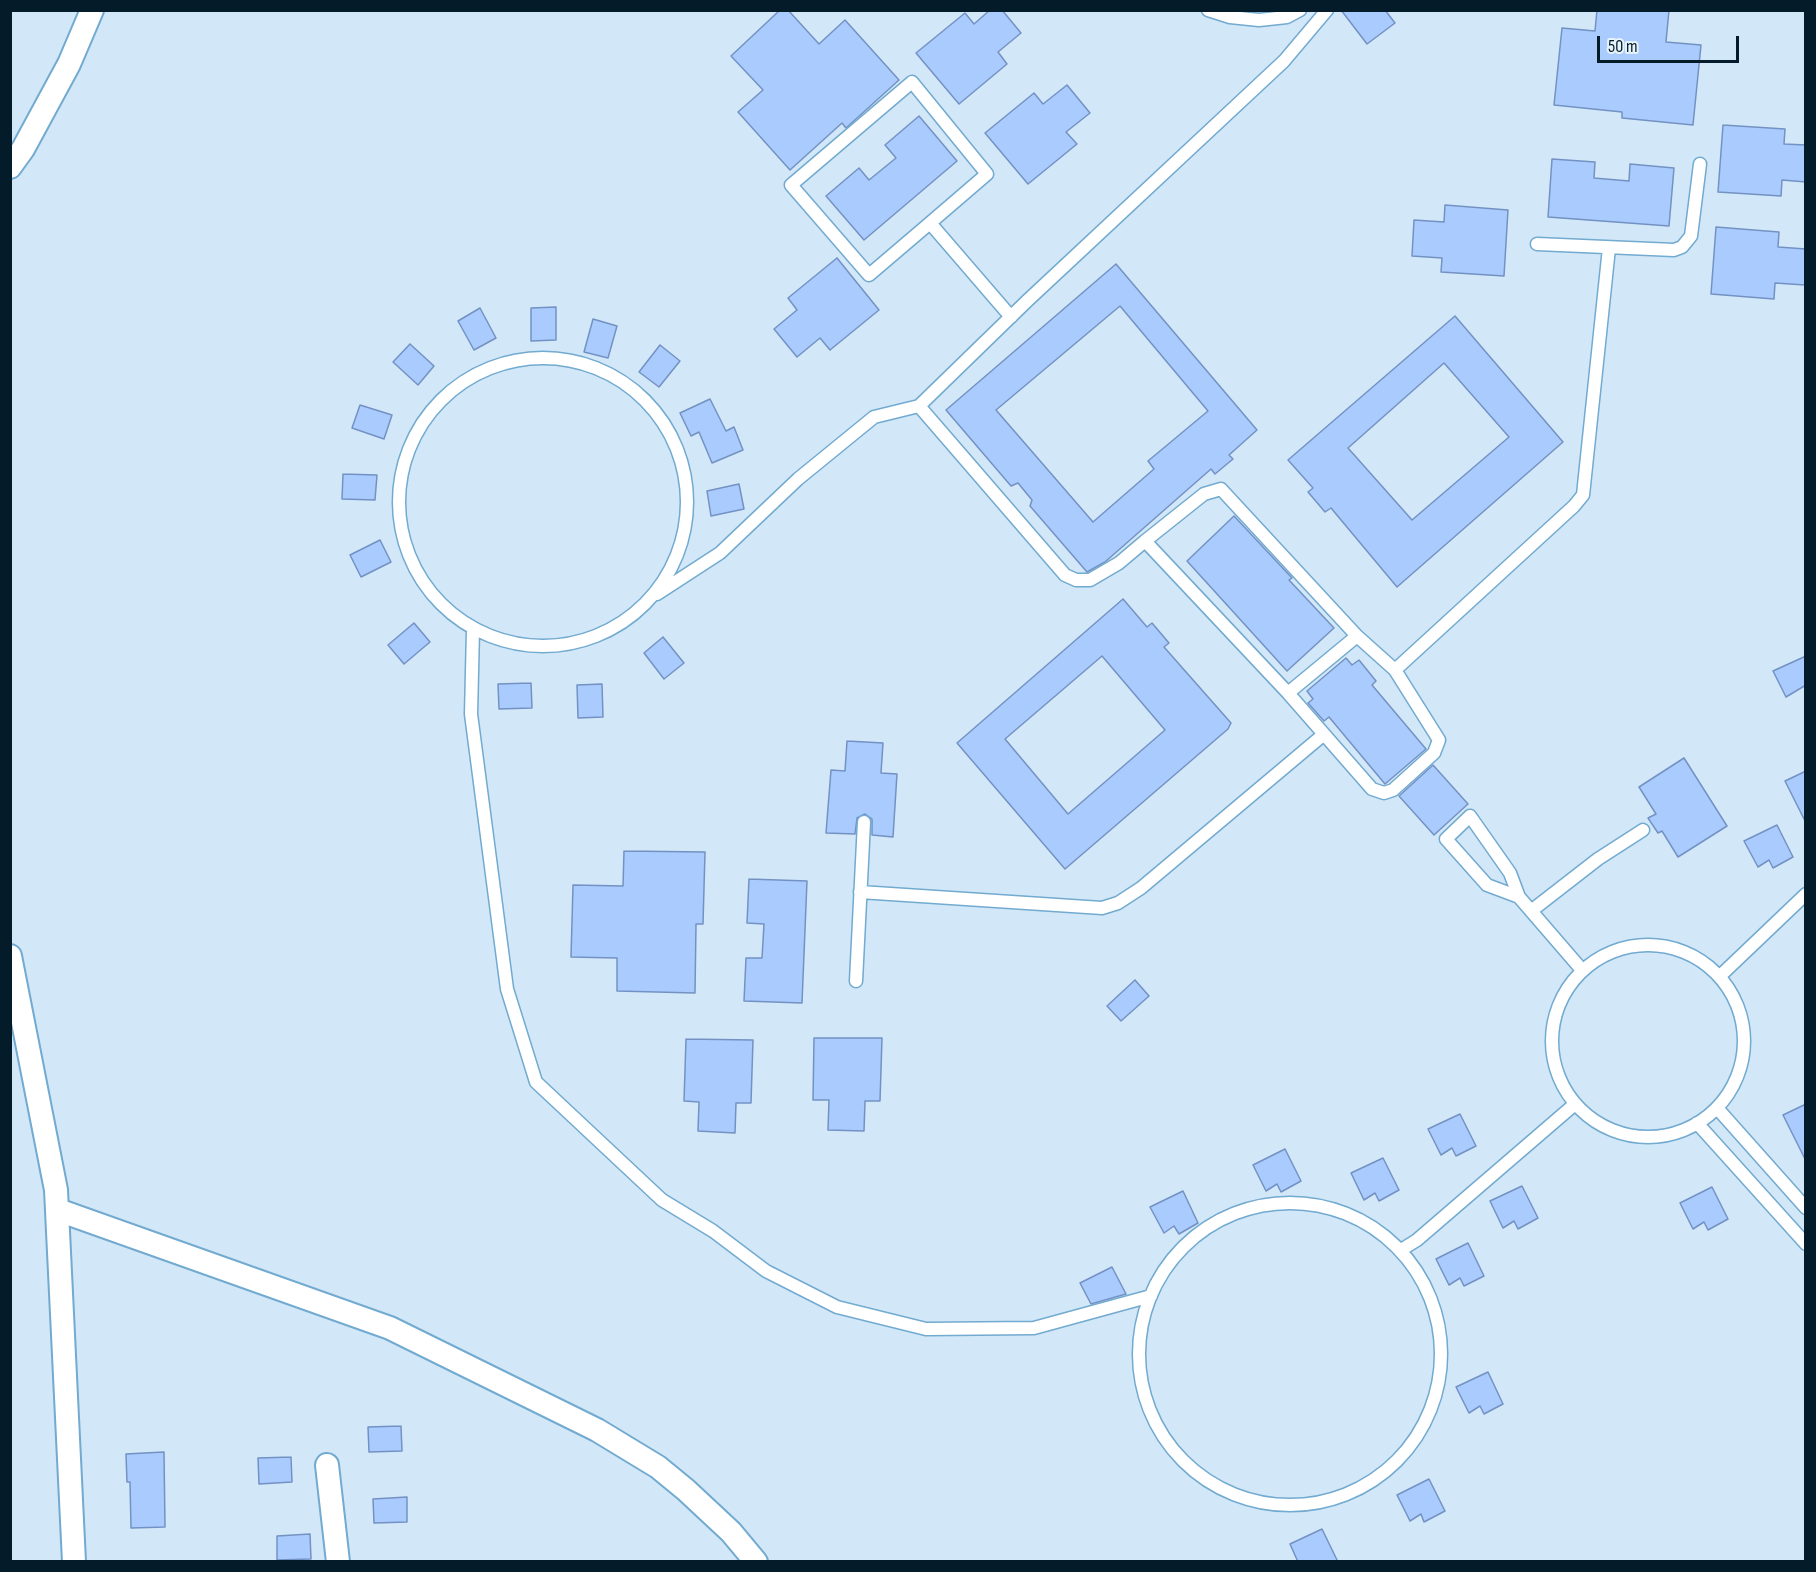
<!DOCTYPE html>
<style>
body{margin:0}
#map{position:relative;width:1816px;height:1572px;overflow:hidden;background:#d2e8f8;font-family:"Sofia Sans Condensed",sans-serif}
canvas{display:block}
.frame{position:absolute;inset:0;border:12px solid #041b29;pointer-events:none}
.scale{position:absolute;left:1597px;top:36px;width:142px;height:27px;box-sizing:border-box;border:3px solid #041b29;border-top:0;padding-left:8px;font-size:18px;line-height:21px;white-space:nowrap;color:#041b29;-webkit-text-stroke:4px #e8f4fc;paint-order:stroke}
</style>
<div id="map">
<canvas width="1816" height="1572"></canvas>
<div class="frame"></div>
<div class="scale">50 m</div>
</div>
<script>
const ctx = document.querySelector('canvas').getContext('2d');
ctx.lineJoin = 'round';
function fillPath(path, color) { ctx.fillStyle = color; ctx.fill(path, 'evenodd'); }
const poly = rows => new Path2D(rows.map(r => 'M' + r).join(''));
function strokePath(path, color, width, dash) { ctx.strokeStyle = color; ctx.lineWidth = width; ctx.lineCap = dash ? 'butt' : 'round'; ctx.setLineDash(dash || []); ctx.stroke(path); }
const building = poly([
 [780,10,788,10,819,44,845,20,899,80,846,128,842,123,790,170,738,112,763,90,731,56,780,10],
 [990,10,1002,10,1021,33,998,52,1007,64,959,104,916,53,965,13,974,24,990,10],
 [1341,10,1385,10,1395,23,1367,44,1341,10],
 [1597,10,1669,10,1666,42,1701,45,1693,125,1622,118,1622,112,1554,105,1562,28,1595,31,1597,10],
 [1067,85,1090,113,1066,132,1077,144,1028,184,985,133,1034,93,1043,104,1067,85],
 [919,116,957,161,864,240,826,196,859,168,869,180,896,158,885,145,919,116],
 [1723,125,1785,129,1784,144,1806,145,1806,182,1782,180,1781,196,1718,192,1723,125],
 [1552,159,1595,162,1594,178,1629,181,1630,164,1674,168,1669,226,1548,217,1552,159],
 [1445,205,1508,210,1504,276,1441,272,1442,258,1412,256,1414,220,1444,222,1445,205],
 [1716,227,1779,232,1778,247,1806,249,1805,285,1775,283,1774,299,1711,294,1716,227],
 [837,258,879,310,830,350,820,338,797,357,774,329,797,310,788,298,837,258],
 [1116,264,1257,430,1229,455,1233,459,1215,474,1211,469,1105,562,1087,572,1030,506,1032,500,1018,483,1011,486,946,410,1116,264],
 [1120,306,1208,411,1148,461,1154,469,1093,522,996,410,1120,306],
 [556,307,556,340,531,341,531,308,556,307],
 [480,308,496,338,474,350,458,321,480,308],
 [1455,316,1563,442,1397,587,1331,508,1325,512,1308,492,1313,488,1288,460,1455,316],
 [1444,363,1509,437,1412,520,1348,448,1444,363],
 [593,319,617,326,608,358,584,352,593,319],
 [410,344,434,366,418,385,393,362,410,344],
 [660,345,680,361,659,387,639,372,660,345],
 [710,399,726,431,734,427,743,450,712,463,699,432,691,436,680,413,710,399],
 [360,405,392,415,384,439,352,428,360,405],
 [343,474,377,475,375,500,342,499,343,474],
 [739,484,744,509,711,516,707,491,739,484],
 [1234,516,1292,578,1289,580,1334,628,1287,671,1187,561,1234,516],
 [380,540,391,562,361,577,350,555,380,540],
 [1123,599,1147,627,1152,623,1169,643,1164,647,1231,723,1228,729,1065,869,957,743,1123,599],
 [1102,656,1165,730,1068,814,1005,739,1102,656],
 [414,623,430,642,404,664,388,645,414,623],
 [663,637,684,663,664,679,644,653,663,637],
 [1806,656,1806,685,1786,697,1773,671,1806,656],
 [1346,658,1352,665,1359,660,1376,681,1372,685,1426,749,1385,784,1329,717,1324,721,1308,703,1313,699,1307,691,1346,658],
 [531,683,532,708,499,709,498,684,531,683],
 [602,684,603,717,578,718,577,685,602,684],
 [847,741,883,743,881,773,897,774,893,837,872,835,872,819,865,814,857,818,855,834,826,833,831,770,845,771,847,741],
 [1684,758,1727,826,1678,857,1662,831,1658,833,1648,818,1656,814,1639,787,1684,758],
 [1433,765,1468,804,1434,835,1399,796,1433,765],
 [1806,771,1806,823,1785,781,1806,771],
 [1777,825,1793,857,1773,868,1769,860,1758,867,1744,841,1777,825],
 [624,851,705,852,703,924,696,924,695,993,617,991,617,958,571,957,573,885,623,886,624,851],
 [749,879,807,881,802,1003,744,1001,746,958,762,958,764,924,747,923,749,879],
 [1135,980,1149,996,1121,1021,1107,1006,1135,980],
 [814,1038,882,1038,880,1101,865,1101,864,1131,828,1130,829,1100,813,1100,814,1038],
 [686,1039,753,1040,751,1103,736,1103,735,1133,698,1131,699,1102,684,1101,686,1039],
 [1806,1104,1806,1161,1783,1115,1806,1104],
 [1460,1114,1476,1146,1456,1156,1452,1148,1441,1155,1428,1129,1460,1114],
 [1285,1149,1301,1181,1281,1192,1277,1184,1266,1191,1253,1165,1285,1149],
 [1383,1158,1399,1190,1379,1201,1375,1193,1364,1200,1351,1173,1383,1158],
 [1522,1186,1538,1218,1518,1229,1514,1221,1503,1228,1490,1201,1522,1186],
 [1712,1187,1728,1219,1708,1230,1704,1222,1693,1229,1680,1203,1712,1187],
 [1183,1191,1198,1223,1179,1234,1174,1226,1164,1233,1150,1207,1183,1191],
 [1468,1243,1484,1276,1464,1286,1460,1278,1449,1285,1436,1259,1468,1243],
 [1112,1267,1126,1294,1091,1304,1080,1283,1112,1267],
 [1488,1372,1503,1404,1484,1414,1480,1406,1469,1413,1456,1387,1488,1372],
 [401,1426,402,1451,369,1452,368,1427,401,1426],
 [164,1452,165,1527,131,1528,130,1482,127,1482,126,1454,164,1452],
 [291,1457,292,1482,259,1484,258,1458,291,1457],
 [1429,1479,1445,1511,1424,1522,1421,1514,1410,1521,1397,1495,1429,1479],
 [407,1497,407,1522,374,1523,373,1499,407,1497],
 [1322,1529,1338,1562,1298,1562,1290,1544,1322,1529],
 [310,1534,311,1559,277,1560,277,1536,310,1534]
]);
fillPath(building, '#aacbfe');
strokePath(building, '#7392c3', 1.5);
const lane = poly([
 [1208,10,1230,17,1259,20,1287,17,1300,10],
 [930,223,987,174,912,82,791,185,869,275,930,223,1011,317],
 [1537,244,1674,250,1682,247,1691,236,1700,164],
 '399 502a144 144 0 1 1 288 0a144 144 0 1 1-288 0Z',
 [919,406,1065,575,1076,580,1090,580,1119,563,1145,541,1204,494,1221,489,1357,636,1395,670,1439,740,1434,753,1393,790,1384,793,1372,789,1288,693,1145,541],
 [657,594,720,553,798,479,874,417,919,406,1027,301,1284,61,1327,10],
 [473,630,471,714,507,989,536,1082,662,1200,713,1231,766,1271,837,1307,926,1329,1034,1328,1151,1296],
 [1395,670,1574,506,1583,495,1609,248],
 [1288,693,1357,636],
 [860,892,1102,908,1118,903,1141,888,1323,735],
 [1519,897,1510,873,1470,816,1446,839,1487,885,1519,897,1582,970],
 [1531,911,1598,859,1643,830],
 '1552 1041a96 96 0 1 1 192 0a96 96 0 1 1-192 0Z',
 [1720,976,1806,894],
 [856,981,864,822],
 [1717,1108,1806,1208],
 [1697,1123,1806,1244],
 '1139 1354a151 151 0 1 1 302 0a151 151 0 1 1-302 0Z',
 [1401,1250,1417,1240,1575,1104]
]);
const street = poly([
 [10,167,23,149,69,64,92,10],
 [10,956,56,1190,74,1562],
 [58,1210,390,1328,597,1430,658,1467,686,1490,731,1532,756,1562],
 [327,1465,338,1562]
]);
strokePath(lane, '#72aad0', 15);
strokePath(street, '#72aad0', 26);
strokePath(lane, '#fff', 12);
strokePath(street, '#fff', 22);
</script>
